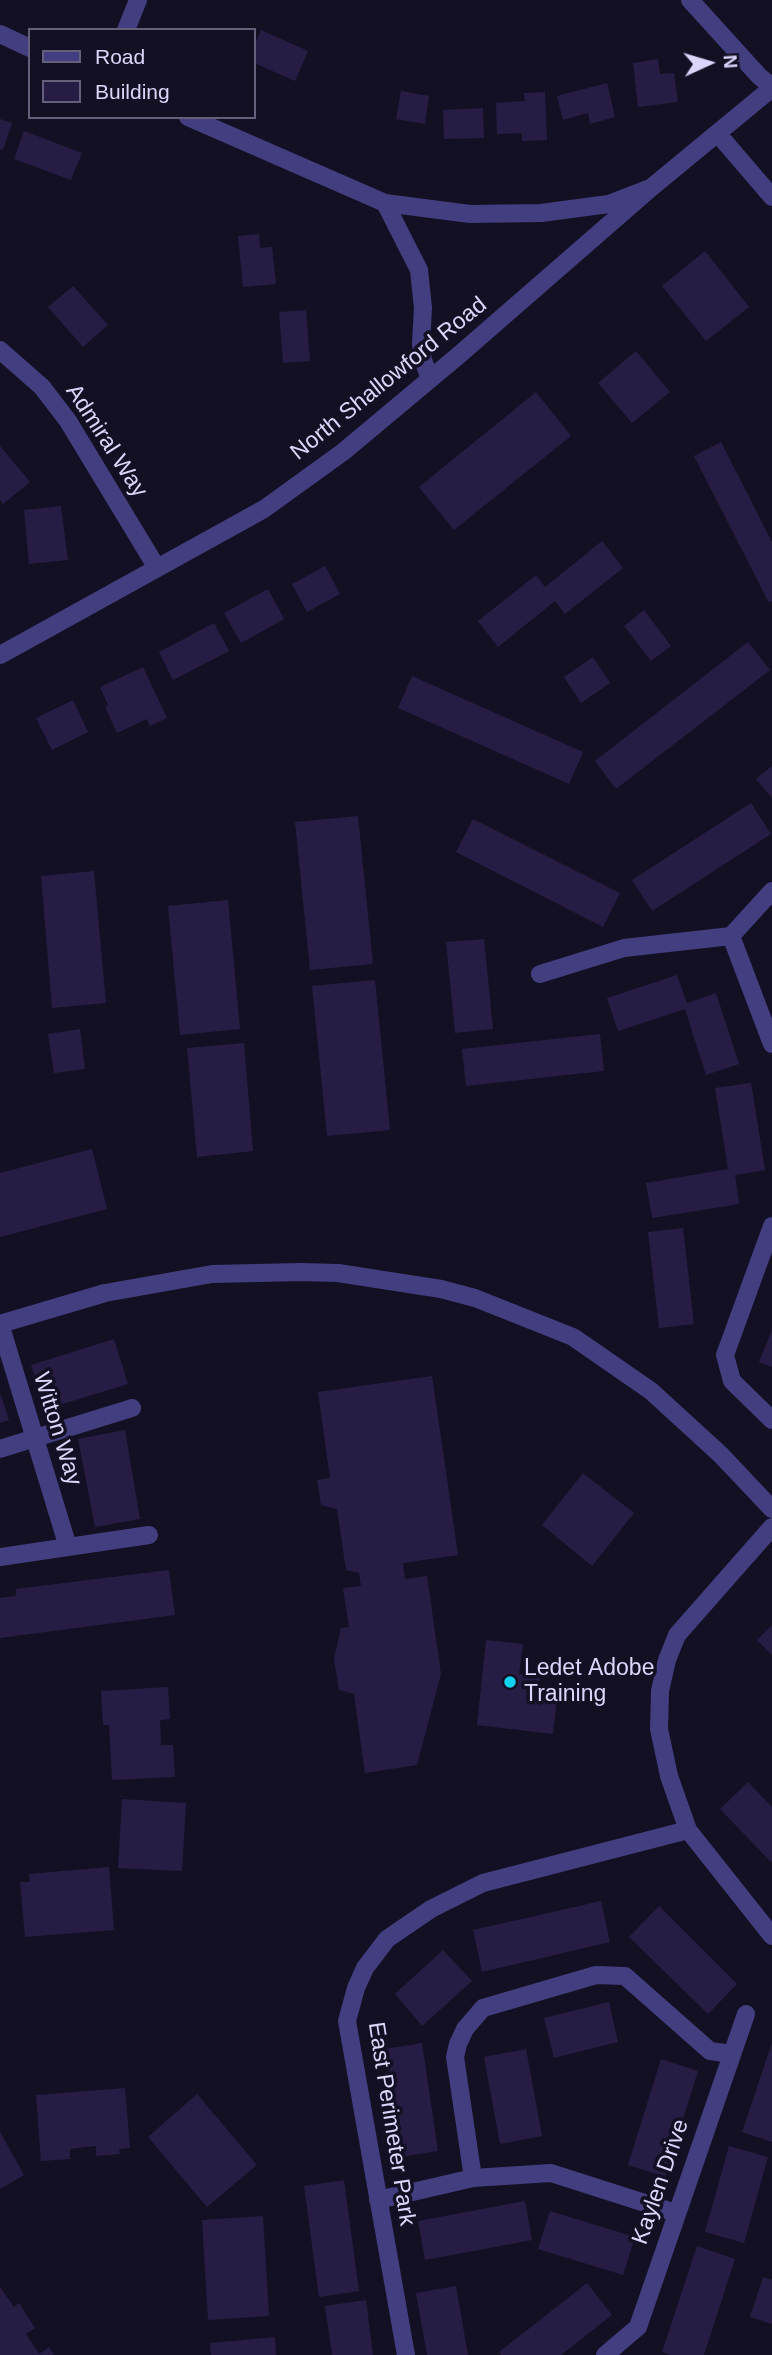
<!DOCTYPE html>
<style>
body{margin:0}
#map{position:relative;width:772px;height:2355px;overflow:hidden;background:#141024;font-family:Arial,sans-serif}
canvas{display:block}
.legend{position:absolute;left:28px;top:28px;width:228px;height:91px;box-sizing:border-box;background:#141024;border:2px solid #645f7a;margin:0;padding:9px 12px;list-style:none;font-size:21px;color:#dcd6fc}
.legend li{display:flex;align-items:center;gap:14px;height:35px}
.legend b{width:35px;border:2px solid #645f7a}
.north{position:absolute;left:674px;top:28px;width:70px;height:70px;-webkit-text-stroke:5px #141024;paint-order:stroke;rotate:86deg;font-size:19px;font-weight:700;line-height:28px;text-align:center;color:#dcd6fc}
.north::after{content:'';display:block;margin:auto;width:24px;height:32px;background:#dcd6fc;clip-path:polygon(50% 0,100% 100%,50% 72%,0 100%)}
</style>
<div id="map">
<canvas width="772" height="2355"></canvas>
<ul class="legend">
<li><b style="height:9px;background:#433e80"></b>Road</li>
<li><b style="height:19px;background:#271d44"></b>Building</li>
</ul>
<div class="north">N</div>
</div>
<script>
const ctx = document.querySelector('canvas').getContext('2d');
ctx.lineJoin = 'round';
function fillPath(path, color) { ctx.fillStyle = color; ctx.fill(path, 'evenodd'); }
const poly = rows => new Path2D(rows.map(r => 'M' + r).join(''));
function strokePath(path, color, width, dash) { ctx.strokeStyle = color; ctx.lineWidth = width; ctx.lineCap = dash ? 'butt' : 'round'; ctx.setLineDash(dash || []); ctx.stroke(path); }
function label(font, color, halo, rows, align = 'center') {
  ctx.font = font + ' Arial,sans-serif'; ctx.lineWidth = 7; ctx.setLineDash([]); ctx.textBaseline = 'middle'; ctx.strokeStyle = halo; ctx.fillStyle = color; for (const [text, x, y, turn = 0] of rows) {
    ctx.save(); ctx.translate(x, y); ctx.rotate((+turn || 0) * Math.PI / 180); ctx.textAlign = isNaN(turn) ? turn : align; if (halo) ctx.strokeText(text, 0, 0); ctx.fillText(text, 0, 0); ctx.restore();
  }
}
fillPath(poly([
 [261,30,308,51,295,81,254,63,254,46],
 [658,59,660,74,674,73,678,102,638,107,633,63],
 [607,83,615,117,590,124,588,113,563,120,557,96],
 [401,91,429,96,425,124,396,119],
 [545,92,547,140,522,141,522,133,497,134,496,103,525,101,524,93],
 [483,108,484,138,444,139,443,110],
 [0,119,12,123,3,150,0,149],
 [24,131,82,153,71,180,14,159],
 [259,234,260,248,272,247,276,284,243,287,238,236],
 [705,251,749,307,706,341,662,286],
 [73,286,108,325,83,347,48,307],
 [306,310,310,361,283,363,279,312],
 [636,351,670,392,632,423,598,383],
 [536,392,571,436,454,530,419,487],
 [721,442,772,542,772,601,769,603,694,456],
 [0,446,30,482,3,504,0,500],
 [61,506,68,560,29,564,24,510],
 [602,541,623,568,565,614,555,601,498,647,478,621,536,575,545,587],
 [325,566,340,594,307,612,292,584],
 [268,589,284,619,241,643,224,613],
 [644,610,671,646,651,661,624,626],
 [214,623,229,651,173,680,159,652],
 [748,642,770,670,616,789,595,761],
 [593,657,610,683,581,703,564,677],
 [143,667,167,718,150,726,147,719,117,733,105,707,108,705,100,687],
 [412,676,583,752,569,784,398,708],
 [73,700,88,732,52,750,36,718],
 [772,766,772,798,756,779],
 [751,803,771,834,652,911,632,880],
 [358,816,373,964,310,970,295,822],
 [473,819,620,893,603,927,456,852],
 [94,871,106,1003,52,1008,41,876],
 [228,900,240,1029,180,1035,168,906],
 [484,939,493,1029,455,1033,446,942],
 [677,975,687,1003,716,993,739,1064,706,1075,685,1009,618,1031,607,998],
 [375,980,390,1130,327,1136,312,986],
 [80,1029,85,1069,54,1073,48,1034],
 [600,1034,604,1071,466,1086,462,1049],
 [244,1043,253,1151,197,1157,187,1048],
 [751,1083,765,1170,735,1175,739,1204,652,1218,646,1183,728,1169,715,1088],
 [92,1149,107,1209,0,1237,0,1173],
 [683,1228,694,1324,659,1328,648,1232],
 [772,1330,772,1367,759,1362],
 [114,1339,128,1384,46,1409,31,1365],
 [432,1376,458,1555,403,1563,405,1579,427,1576,441,1674,417,1765,365,1773,354,1694,339,1690,334,1659,341,1628,349,1627,343,1588,361,1586,359,1573,346,1570,337,1509,321,1505,317,1480,330,1478,318,1392],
 [1,1395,9,1420,0,1423,0,1396],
 [125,1430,140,1519,95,1527,78,1439],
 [583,1473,634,1513,592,1566,542,1525],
 [169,1570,175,1615,0,1638,0,1598,16,1596,16,1589],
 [772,1625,772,1655,757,1640],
 [486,1640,523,1644,519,1674,540,1676,539,1688,558,1690,553,1734,477,1725],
 [168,1687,170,1719,160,1720,161,1745,173,1745,175,1777,112,1780,109,1725,103,1725,101,1691],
 [748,1782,772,1807,772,1863,720,1809],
 [122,1799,186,1803,182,1871,118,1868],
 [109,1867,114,1930,25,1937,20,1882,30,1882,29,1874],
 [601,1901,610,1942,482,1972,473,1930],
 [659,1906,737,1984,708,2014,629,1937],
 [443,1950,472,1981,422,2026,395,1994],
 [609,2002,618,2042,554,2058,544,2018],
 [422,2043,438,2151,401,2157,385,2049],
 [772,2043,772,2142,742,2132],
 [526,2049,542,2136,500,2144,484,2057],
 [661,2059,698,2071,665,2177,628,2165],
 [125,2088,130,2148,119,2149,120,2154,96,2156,96,2146,70,2149,70,2159,41,2161,36,2095],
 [197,2094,257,2165,207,2207,148,2137],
 [0,2132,24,2175,0,2189],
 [729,2146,768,2157,744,2243,705,2232],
 [344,2180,359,2291,319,2297,304,2186],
 [525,2201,532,2240,425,2260,418,2221],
 [550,2211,635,2237,623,2275,538,2249],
 [263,2216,269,2316,208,2320,202,2220],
 [697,2246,735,2259,704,2355,671,2355,662,2352],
 [763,2277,772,2280,772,2324,750,2317],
 [587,2283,612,2315,561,2355,501,2355,499,2352],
 [456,2286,468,2355,427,2355,416,2293],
 [0,2287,14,2307,19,2303,35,2328,26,2334,39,2354,49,2347,54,2355,0,2355],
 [366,2300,373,2355,332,2355,325,2306],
 [275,2337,276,2355,211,2355,210,2343]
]), '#271d44');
strokePath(poly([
 [690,0,759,76,772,87],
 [126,30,138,0],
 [0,34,30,48],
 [188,117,385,203,470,214,541,213,609,204,648,189],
 [718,134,772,197],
 [385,203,419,270,423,308,421,344,423,360,430,379],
 [0,350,42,387,68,421,157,568],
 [772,891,731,936,772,1044],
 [540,974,624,948,731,936],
 [772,1226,725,1355,732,1381,772,1420],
 [0,1324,68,1547],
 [0,1449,132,1408],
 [772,1527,677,1635,667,1660,660,1691,659,1729,669,1776,688,1830,772,1936],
 [0,1557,149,1535],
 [473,2178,455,2057,458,2044,465,2029,483,2008,596,1975,625,1976,710,2051,732,2054],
 [378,2200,473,2178,551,2173,676,2213],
 [406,2355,347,2021,356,1988,365,1968,387,1939,431,1909,483,1883,688,1830],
 [605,2355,638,2327,746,2014]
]), '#433e80', 18);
strokePath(poly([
 [0,655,264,509,343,452,459,355,652,187,772,88],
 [0,1324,105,1293,212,1274,301,1272,338,1273,441,1289,475,1298,573,1337,651,1391,721,1455,772,1509]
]), '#433e80', 18);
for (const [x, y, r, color] of [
 [510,1682,7,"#0fd2ef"]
]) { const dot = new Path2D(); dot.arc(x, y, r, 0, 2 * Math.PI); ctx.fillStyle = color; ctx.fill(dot); strokePath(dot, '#141024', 2.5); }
label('23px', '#dcd6fc', '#141024', [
 ["North Shallowford Road",389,379,-39],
 ["Admiral Way",106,441,57],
 ["Witton Way",57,1429,73],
 ["East Perimeter Park",391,2124,81],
 ["Kaylen Drive",661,2182,-71]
]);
label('23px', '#dcd6fc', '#141024', [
 ["Ledet Adobe",524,1669],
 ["Training",524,1695]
], 'left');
</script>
